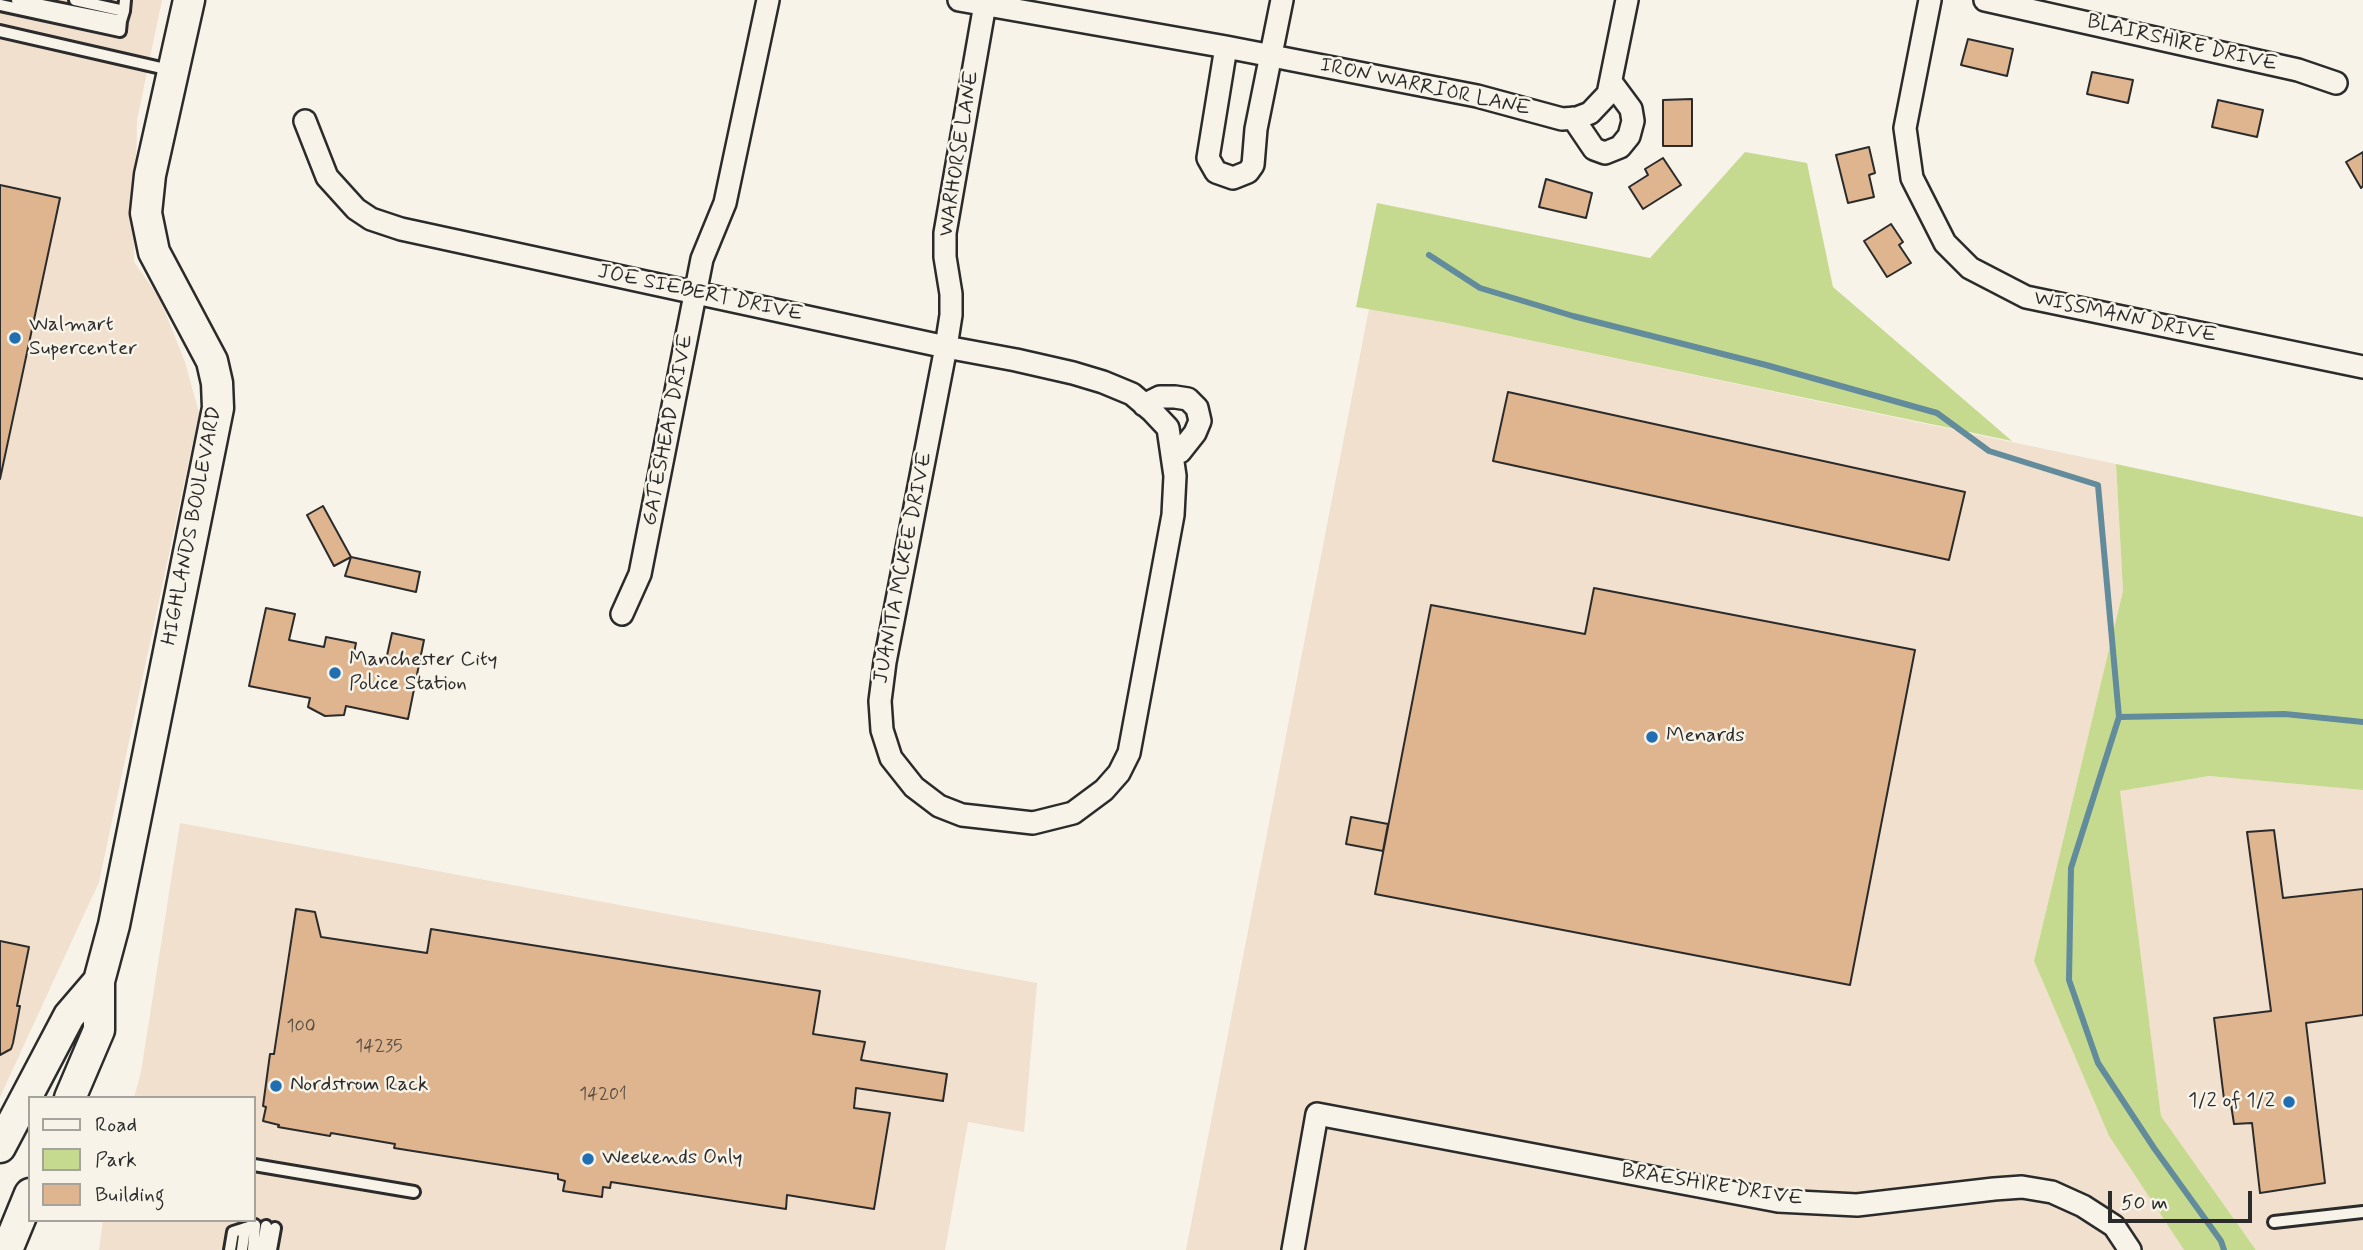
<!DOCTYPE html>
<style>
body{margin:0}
#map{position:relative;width:2363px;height:1250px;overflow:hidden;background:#f7f3e8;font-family:Mynerve,sans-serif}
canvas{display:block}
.legend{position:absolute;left:28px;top:1096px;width:228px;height:126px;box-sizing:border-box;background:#f7f3e8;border:2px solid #a5a39c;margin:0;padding:9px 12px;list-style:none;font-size:21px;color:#2b2b2b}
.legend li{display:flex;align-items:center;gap:14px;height:35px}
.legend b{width:35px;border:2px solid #a5a39c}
.scale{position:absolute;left:2108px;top:1191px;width:144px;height:32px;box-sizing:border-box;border:4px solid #2b2b2b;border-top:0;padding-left:9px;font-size:21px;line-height:24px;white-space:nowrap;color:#2b2b2b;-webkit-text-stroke:5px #f7f3e8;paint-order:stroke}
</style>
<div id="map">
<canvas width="2363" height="1250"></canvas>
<ul class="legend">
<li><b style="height:9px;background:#f7f3e8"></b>Road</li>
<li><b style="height:19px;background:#c6da8f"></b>Park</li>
<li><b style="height:19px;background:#deb58f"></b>Building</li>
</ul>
<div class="scale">50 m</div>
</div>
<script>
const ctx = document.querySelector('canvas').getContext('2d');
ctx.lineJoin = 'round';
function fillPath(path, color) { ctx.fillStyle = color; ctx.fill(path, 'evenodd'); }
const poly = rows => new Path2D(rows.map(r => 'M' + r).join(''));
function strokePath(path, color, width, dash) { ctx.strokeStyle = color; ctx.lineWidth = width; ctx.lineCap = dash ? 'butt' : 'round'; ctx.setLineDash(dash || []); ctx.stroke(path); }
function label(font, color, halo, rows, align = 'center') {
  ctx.font = font + ' Mynerve,sans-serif'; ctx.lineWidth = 5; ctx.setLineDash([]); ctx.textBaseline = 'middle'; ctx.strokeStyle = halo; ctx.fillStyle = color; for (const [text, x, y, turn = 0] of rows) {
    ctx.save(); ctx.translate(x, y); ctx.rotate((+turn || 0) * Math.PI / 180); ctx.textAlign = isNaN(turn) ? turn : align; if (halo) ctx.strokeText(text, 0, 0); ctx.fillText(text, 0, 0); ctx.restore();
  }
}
fillPath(poly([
 [0,0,162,0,137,120,134,262,159,297,185,362,199,413,99,882,0,1097],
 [1369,309,1447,323,2116,464,2123,591,2034,961,2109,1136,2184,1250,1186,1250],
 [2209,776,2363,790,2363,1250,2256,1250,2161,1116,2119,791],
 [180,823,1037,983,1024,1132,968,1122,945,1250,99,1250,103,1220,254,1220,254,1098,134,1098,141,1072]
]), '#f0e0cd');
fillPath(poly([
 [1745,152,1807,163,1833,287,2012,441,1447,323,1356,307,1377,203,1650,258],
 [2116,464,2363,517,2363,790,2209,776,2120,791,2161,1116,2256,1250,2184,1250,2109,1136,2034,961,2123,591]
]), '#c6da8f');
strokePath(poly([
 [1429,255,1480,288,1573,316,1766,365,1937,413,1989,451,2098,485,2119,717,2071,868,2069,980,2098,1063,2154,1148,2221,1241,2224,1250],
 [2119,717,2285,714,2363,722]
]), '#628b9c', 6);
const building = poly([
 [1968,39,2013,49,2007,76,1961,65,1968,39],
 [2092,72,2133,80,2128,103,2087,94,2092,72],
 [1692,99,1692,146,1663,146,1663,100,1692,99],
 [2218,100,2263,110,2257,137,2212,127,2218,100],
 [1869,147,1875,173,1869,175,1874,197,1848,203,1836,155,1869,147],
 [2363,152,2363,186,2361,188,2346,162,2363,152],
 [1663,158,1681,185,1643,209,1629,187,1648,175,1645,169,1663,158],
 [1546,179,1592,193,1586,218,1539,207,1546,179],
 [0,185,60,198,0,479,0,185],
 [1891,224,1903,242,1899,245,1911,263,1887,277,1864,241,1891,224],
 [1508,392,1965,492,1949,560,1493,461,1508,392],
 [323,506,351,557,334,566,307,515,323,506],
 [351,557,420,572,416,592,345,576,351,557],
 [1594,588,1915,650,1850,985,1375,894,1431,605,1585,634,1594,588],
 [266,608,295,614,289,640,324,647,326,637,356,643,354,653,386,660,392,633,424,640,408,719,346,706,344,715,325,716,308,707,310,698,249,686,266,608],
 [1351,817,1388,824,1383,851,1346,844,1351,817],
 [2274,830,2283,898,2363,889,2363,1015,2306,1023,2325,1183,2260,1193,2252,1123,2234,1124,2230,1098,2224,1099,2214,1018,2271,1011,2247,832,2274,830],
 [296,909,315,912,321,937,427,953,431,929,820,991,813,1034,865,1042,861,1060,947,1074,943,1101,856,1088,854,1108,890,1113,874,1209,787,1195,786,1209,611,1182,610,1188,603,1187,602,1197,563,1191,565,1181,558,1179,558,1174,394,1148,395,1144,331,1133,330,1136,278,1127,279,1125,263,1121,266,1107,263,1106,270,1054,274,1054,296,909],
 [0,941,29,947,17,1006,20,1006,13,1043,11,1049,0,1055,0,941]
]);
fillPath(building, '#deb58f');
strokePath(building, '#2b2b2b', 2);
const lane = poly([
 [17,0,121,21,124,11],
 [75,0,124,11,125,0],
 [0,5,120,31,121,21],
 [0,31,170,70],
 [254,1165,414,1192],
 [2274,1222,2363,1212],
 [230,1250,233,1232,255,1225,253,1250],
 [242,1250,245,1228],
 [262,1250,266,1226],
 [271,1250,275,1228]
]);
const street = poly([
 [959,0,1226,47,1477,96,1562,119,1577,118,1590,113,1608,94,1627,0],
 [1930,0,1905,128,1912,178,1945,243,1970,268,2026,297,2363,367],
 [1985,0,2298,70,2336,83],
 [1226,47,1208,158,1216,172,1233,178,1248,172,1253,165,1256,129,1282,0],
 [1573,118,1594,149,1605,153,1620,147,1629,136,1633,121,1631,109,1611,82],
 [305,121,327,177,356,209,371,219,401,229,696,293,946,347,1016,360,1073,373,1103,382,1132,394,1152,411,1168,428,1175,476,1173,515,1129,753,1119,773,1104,790,1073,813,1033,823,962,815,939,806,914,787,891,758,882,730,880,701,885,662,946,347,951,315,951,294,945,257,945,233,985,4],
 [1144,405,1160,397,1175,397,1188,399,1197,408,1200,421,1195,433,1180,452,1172,455],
 [622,614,640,574,702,259,725,203,768,0],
 [1293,1250,1317,1114,1778,1201,1857,1205,1994,1189,2022,1187,2052,1192,2083,1206,2114,1226,2130,1250]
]);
const secondary = poly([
 [70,1098,99,1030,99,981,114,925,218,408,217,383,212,361,154,252,146,213,150,175,189,0],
 [0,1147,69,1016,99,981],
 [7,1250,30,1194]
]);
strokePath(lane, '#2b2b2b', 16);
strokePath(street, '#2b2b2b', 26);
strokePath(secondary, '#2b2b2b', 35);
strokePath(lane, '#f7f3e8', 10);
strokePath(street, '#f7f3e8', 21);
strokePath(secondary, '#f7f3e8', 30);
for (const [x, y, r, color] of [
 [15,338,7,"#1f6fb2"],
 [335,673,7,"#1f6fb2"],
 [1652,737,7,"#1f6fb2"],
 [276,1086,7,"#1f6fb2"],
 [2289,1102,7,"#1f6fb2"],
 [588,1159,7,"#1f6fb2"]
]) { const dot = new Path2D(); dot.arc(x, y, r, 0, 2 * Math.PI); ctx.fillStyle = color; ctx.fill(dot); strokePath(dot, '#f7f3e8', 2.5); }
label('18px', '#584e44', null, [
 ["100",301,1027],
 ["14235",379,1047],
 ["14201",603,1095]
]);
label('21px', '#2b2b2b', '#f7f3e8', [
 ["BLAIRSHIRE DRIVE",2182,44,13],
 ["IRON WARRIOR LANE",1425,88,12],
 ["WARHORSE LANE",960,154,-81],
 ["JOE SIEBERT DRIVE",700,294,12],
 ["WISSMANN DRIVE",2125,318,12],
 ["GATESHEAD DRIVE",669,430,-79],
 ["HIGHLANDS BOULEVARD",193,526,-79],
 ["JUANITA MCKEE DRIVE",904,568,-79],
 ["BRAESHIRE DRIVE",1712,1186,9]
]);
label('21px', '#2b2b2b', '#f7f3e8', [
 ["Walmart",29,326],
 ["Supercenter",29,350],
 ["Manchester City",349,661],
 ["Police Station",349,685],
 ["Menards",1666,737],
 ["Nordstrom Rack",290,1086],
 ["1/2 of 1/2",2275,1102,"right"],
 ["Weekends Only",602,1159]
], 'left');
</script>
